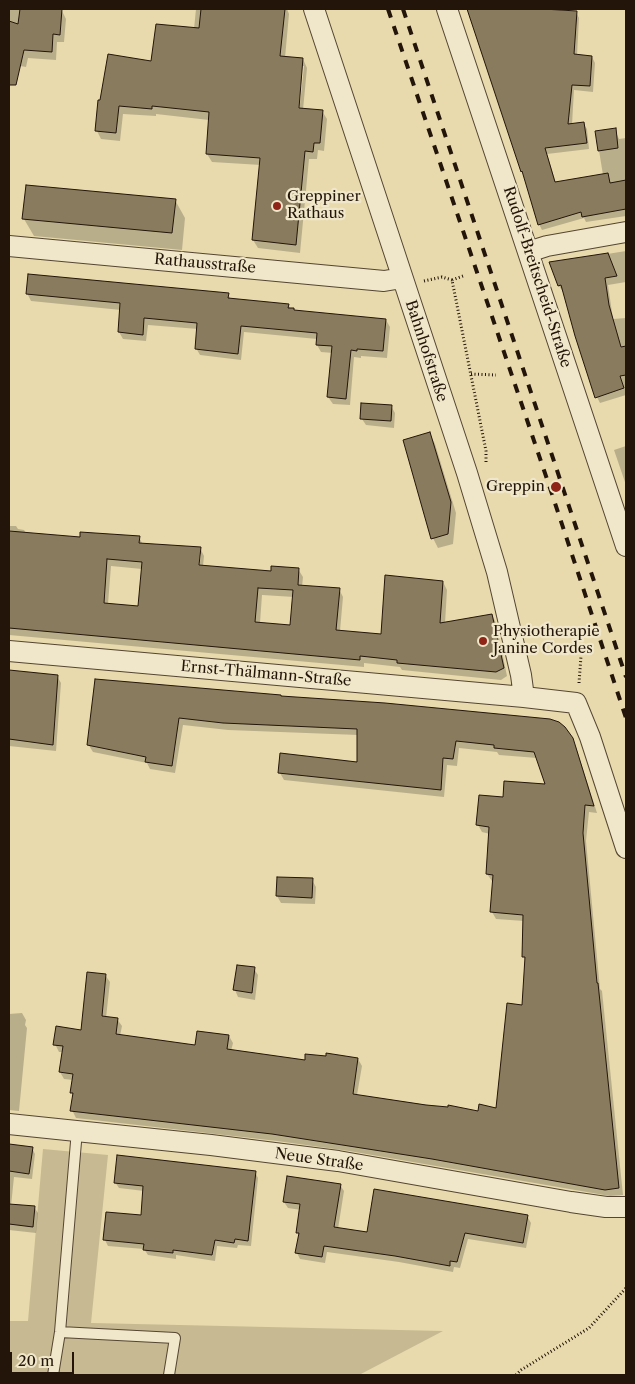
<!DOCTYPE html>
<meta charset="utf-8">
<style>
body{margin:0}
#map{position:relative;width:635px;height:1384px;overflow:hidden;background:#e8daad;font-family:"Libre Caslon Text",serif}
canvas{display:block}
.frame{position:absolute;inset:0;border:10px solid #231509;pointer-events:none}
.scale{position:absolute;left:10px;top:1352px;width:64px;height:22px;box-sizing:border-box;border:2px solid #231509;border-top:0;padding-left:6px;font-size:15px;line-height:18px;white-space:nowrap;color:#231509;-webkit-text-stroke:4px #f0e7ca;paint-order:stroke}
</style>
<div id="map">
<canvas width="635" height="1384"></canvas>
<div class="frame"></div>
<div class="scale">20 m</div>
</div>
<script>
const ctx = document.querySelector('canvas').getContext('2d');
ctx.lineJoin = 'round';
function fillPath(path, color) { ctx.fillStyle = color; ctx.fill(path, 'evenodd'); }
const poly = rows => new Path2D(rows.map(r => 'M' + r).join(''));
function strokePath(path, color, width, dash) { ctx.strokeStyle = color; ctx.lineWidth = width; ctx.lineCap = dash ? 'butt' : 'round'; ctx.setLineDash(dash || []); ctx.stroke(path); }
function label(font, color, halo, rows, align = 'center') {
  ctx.font = font + ' "Libre Caslon Text",serif'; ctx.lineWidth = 4.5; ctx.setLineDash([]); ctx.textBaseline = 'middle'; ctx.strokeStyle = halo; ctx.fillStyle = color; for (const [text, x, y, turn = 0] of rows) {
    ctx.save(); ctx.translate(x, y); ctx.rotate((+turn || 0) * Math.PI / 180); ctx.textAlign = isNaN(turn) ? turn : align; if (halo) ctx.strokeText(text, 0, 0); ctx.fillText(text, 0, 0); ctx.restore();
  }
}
fillPath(poly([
 [43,1149,108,1155,91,1323,443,1331,359,1375,9,1375,9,1321,28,1321]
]), '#c7b991');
fillPath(poly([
 [9,9,33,9,62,11,66,19,64,42,57,42,56,60,28,58,26,67,9,64],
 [196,9,287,9,289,14,285,58,303,59,307,68,303,110,322,111,327,119,324,151,318,150,317,159,309,159,300,253,258,248,253,240,261,165,212,162,207,154,209,120,156,114,156,116,123,114,120,141,101,139,97,131,152,63,194,29],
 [301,66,304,66,299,114,297,114],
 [468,9,544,9,544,10,576,12,579,18,577,56,592,57,595,63,593,92,574,90,572,125,583,123,587,129,589,149,547,154,556,183,603,175,596,132,615,130,619,139,626,138,626,216,586,222,584,218,542,230,539,224,525,175],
 [9,121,10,124,9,138],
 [175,200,185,218,182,250,34,236,24,219],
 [626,251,626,282,608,285,613,319,626,318,626,395,600,403,597,397,564,292,563,292,559,286,551,263],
 [27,293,228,294,231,300,288,305,291,309,295,311,386,320,390,327,387,358,361,356,361,358,354,357,350,405,333,404,328,397,333,353,321,352,317,345,317,339,244,332,241,360,200,355,196,348,198,329,148,325,146,341,123,339,119,332,121,310,31,301],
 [391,406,395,413,394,428,366,425,362,419],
 [430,434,435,444,456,513,453,544,438,548,433,538],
 [626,446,626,485,614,450],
 [9,526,16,526,18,529,24,530,26,533,81,538,139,537,143,545,200,548,204,556,203,566,272,572,298,569,303,577,302,587,339,589,343,597,340,631,382,635,443,582,447,590,445,624,492,615,496,623,507,676,501,680,402,670,400,667,364,663,364,667,9,635],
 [199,554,201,554,199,571],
 [111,566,142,569,139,608,108,604],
 [262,595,294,597,291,627,260,623],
 [9,672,57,676,61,683,56,751,9,746],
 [96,680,564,728,576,747,597,813,589,812,586,841,600,989,602,991,623,1195,610,1196,349,1151,277,1141,76,1118,72,1110,73,1096,72,1093,73,1080,64,1079,60,1072,63,1052,59,1052,55,1044,82,1031,105,975,110,982,106,1018,117,1019,122,1026,120,1036,196,1046,229,1036,233,1043,231,1051,306,1062,358,1059,362,1066,357,1095,479,1112,497,1109,523,1006,526,962,523,956,524,921,496,919,492,912,493,881,492,881,487,874,490,834,482,832,478,825,504,798,547,786,537,758,499,755,497,752,459,748,457,766,447,765,444,797,284,780,280,773,358,763,358,735,228,730,183,725,175,773,150,769,147,763,93,752,88,744],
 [312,880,316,887,315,904,281,903,277,896],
 [254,969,258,975,255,1000,238,997,235,990],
 [22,1013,26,1020,25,1025,27,1028,19,1111,9,1110,9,1014],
 [9,1145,32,1148,35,1154,32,1179,14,1177,11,1206,34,1207,38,1213,36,1233,9,1230],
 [255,1172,258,1178,251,1246,238,1245,237,1248,217,1246,215,1261,176,1255,176,1259,148,1255,144,1249,108,1246,105,1240,142,1216,144,1191,119,1188,115,1182],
 [340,1185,344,1191,338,1229,368,1233,527,1216,531,1223,526,1248,468,1239,460,1268,454,1267,453,1272,399,1262,327,1252,325,1263,300,1259,297,1253,300,1236,297,1232,301,1210,288,1208,284,1202]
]), '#0003');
const building = poly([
 [20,9,62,9,60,35,53,34,52,52,24,50,16,85,9,85,9,21,18,24,20,9],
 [201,9,285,9,280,56,303,58,299,108,323,110,320,143,314,143,313,152,305,151,296,245,252,240,260,158,206,154,209,112,152,106,152,109,119,106,116,133,95,131,98,100,100,100,108,54,151,61,156,24,199,28,201,9],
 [467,9,543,9,577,11,574,54,592,56,590,86,572,85,568,124,584,122,587,143,545,148,555,182,608,173,610,183,626,180,626,209,582,217,581,212,538,225,522,171,521,172,467,9],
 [616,128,618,148,598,151,595,131,616,128],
 [26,185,176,199,172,233,22,219,26,185],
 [608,253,617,276,605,278,609,305,621,347,626,346,626,375,620,376,624,388,595,398,575,336,561,285,558,286,549,262,608,253],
 [28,274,229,293,228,298,289,304,288,308,294,308,294,310,386,319,383,351,357,349,357,351,351,350,346,399,327,397,332,346,316,345,317,333,241,326,238,354,195,349,197,323,144,318,143,335,118,332,120,303,26,294,28,274],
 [361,403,392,405,391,421,360,419,361,403],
 [430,432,451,502,448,534,431,539,403,440,430,432],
 [9,531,80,537,80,532,140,536,139,543,201,547,199,565,271,571,271,566,299,568,298,585,340,588,336,630,381,634,385,575,443,581,440,623,492,614,504,668,496,672,397,663,397,660,360,656,360,660,9,628,9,531],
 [107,559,142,562,138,606,104,603,107,559],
 [258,588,293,590,290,625,255,622,258,588],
 [9,670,58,675,53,745,9,739,9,670],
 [95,679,281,695,281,696,385,703,550,719,559,722,565,727,573,738,594,806,585,805,583,833,597,983,598,983,619,1188,605,1190,432,1159,272,1134,70,1111,73,1093,70,1093,73,1074,59,1072,63,1046,53,1045,56,1026,81,1030,87,972,106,974,102,1016,118,1018,116,1034,195,1045,197,1031,229,1035,227,1049,305,1060,305,1054,326,1056,326,1053,358,1058,353,1094,426,1105,448,1107,448,1105,478,1111,479,1104,496,1108,507,1003,522,1005,525,957,522,957,523,915,490,912,493,875,486,874,489,827,476,825,479,795,503,797,504,781,545,784,534,752,494,748,494,745,456,741,453,759,443,758,441,790,278,773,280,753,357,762,357,729,223,723,179,718,172,766,145,762,146,757,87,745,95,679],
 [277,877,313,878,312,898,276,896,277,877],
 [237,965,255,967,252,993,233,990,237,965],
 [9,1144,33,1147,29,1174,9,1171,9,1144],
 [117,1155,256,1171,248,1241,235,1239,234,1243,215,1240,212,1255,173,1250,173,1253,143,1250,144,1244,103,1240,106,1212,141,1215,143,1186,114,1183,117,1155],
 [287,1176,341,1184,334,1227,367,1232,374,1189,528,1215,523,1243,465,1233,457,1262,450,1261,450,1266,395,1256,324,1246,322,1257,295,1253,299,1233,296,1233,300,1204,283,1202,287,1176],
 [9,1204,35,1206,33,1227,9,1224,9,1204]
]);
fillPath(building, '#897b5e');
strokePath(building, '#231509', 1);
const lane = poly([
 [60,1332,175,1338,169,1375],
 [53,1375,60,1332,77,1130]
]);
const street = poly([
 [314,9,467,473,497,572,521,675,524,697],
 [447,9,626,546],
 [9,246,384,281,402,278],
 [528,252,547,246,626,232],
 [9,651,524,697,576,703,590,737,626,848],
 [9,1124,211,1145,338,1161,571,1202,606,1207,626,1207]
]);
strokePath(lane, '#544632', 12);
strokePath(street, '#544632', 22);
strokePath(poly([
 [463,276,452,280,486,451,486,462],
 [424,281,442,277,452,280],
 [471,374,496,375],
 [579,683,581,656],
 [516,1375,521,1370,589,1328,626,1288]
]), '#231509', 3, [1, 2.5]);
strokePath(lane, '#f0e7ca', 10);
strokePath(street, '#f0e7ca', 20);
strokePath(poly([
 [388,9,550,488,626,718],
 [403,9,626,677]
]), '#231509', 4, [9, 9]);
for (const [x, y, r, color] of [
 [277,206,5,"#8f2418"],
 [556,487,6,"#8f2418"],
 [483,641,5,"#8f2418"]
]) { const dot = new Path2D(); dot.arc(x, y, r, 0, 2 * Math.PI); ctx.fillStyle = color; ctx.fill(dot); strokePath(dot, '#f0e7ca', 2); }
label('15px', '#231509', '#f0e7ca', [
 ["Greppiner",287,197],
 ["Rathaus",287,214],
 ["Greppin",545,487,"right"],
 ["Physiotherapie",493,632],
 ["Janine Cordes",493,649]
], 'left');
label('15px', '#231509', '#f0e7ca', [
 ["Rathausstraße",205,264,5],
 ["Rudolf-Breitscheid-Straße",537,277,72],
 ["Bahnhofstraße",426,351,72],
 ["Ernst-Thälmann-Straße",266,674,5],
 ["Neue Straße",319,1160,8]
]);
</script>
